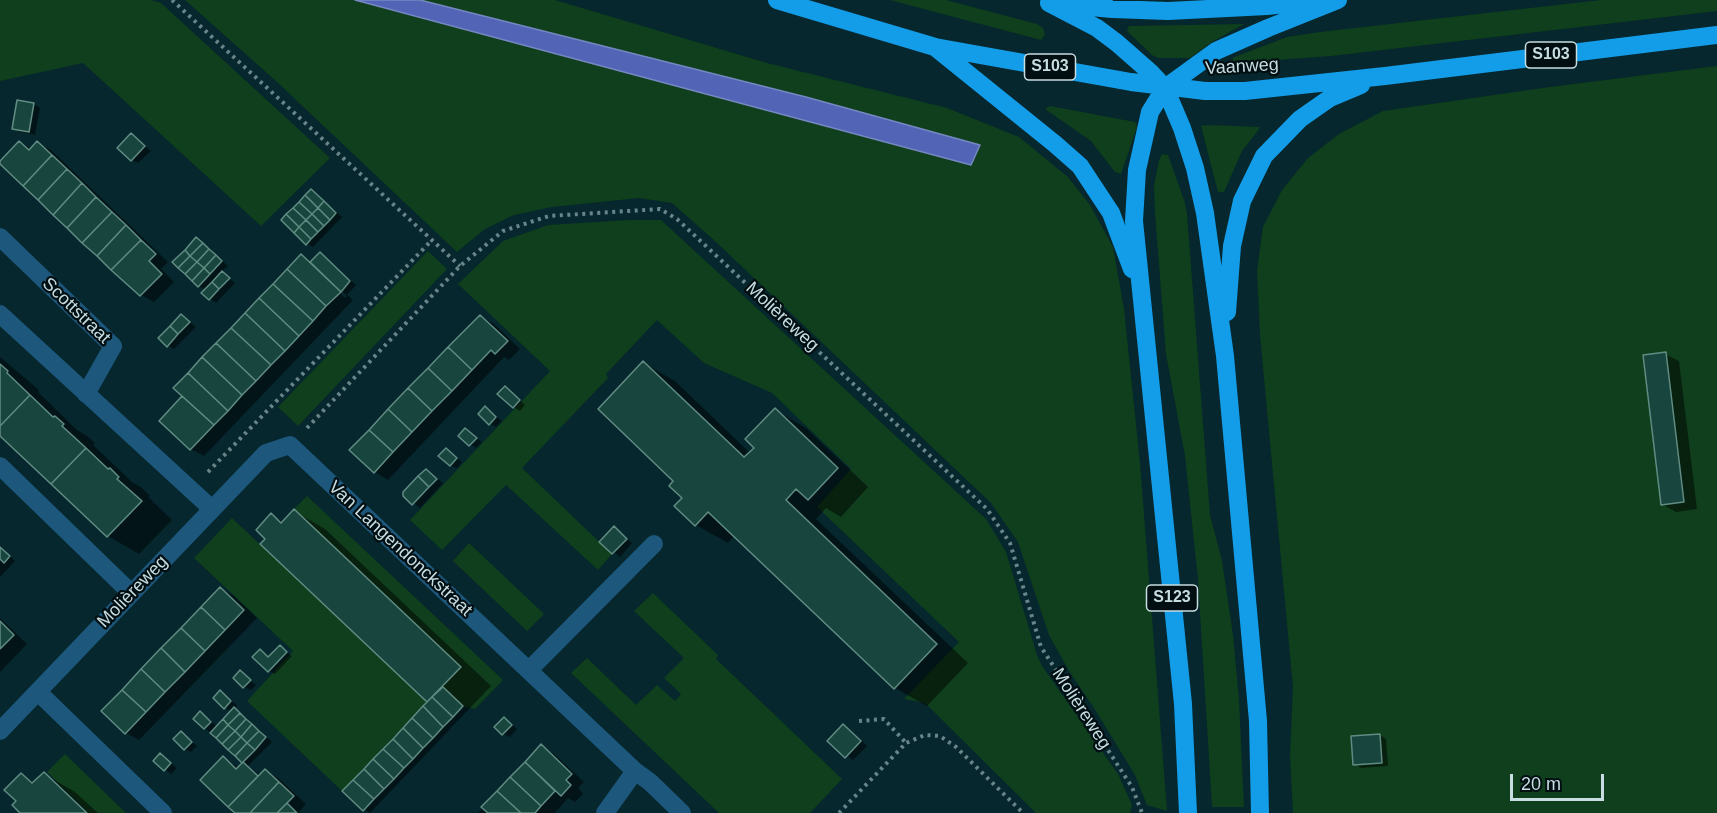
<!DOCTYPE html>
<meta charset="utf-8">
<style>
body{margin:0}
#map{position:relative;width:1717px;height:813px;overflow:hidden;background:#05272d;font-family:Helvetica,sans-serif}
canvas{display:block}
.scale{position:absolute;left:1510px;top:774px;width:94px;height:27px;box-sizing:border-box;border:3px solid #c7dde1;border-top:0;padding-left:8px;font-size:18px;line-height:21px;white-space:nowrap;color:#c7dde1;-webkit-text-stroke:4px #010f12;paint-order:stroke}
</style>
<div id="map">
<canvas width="1717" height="813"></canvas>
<div class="scale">20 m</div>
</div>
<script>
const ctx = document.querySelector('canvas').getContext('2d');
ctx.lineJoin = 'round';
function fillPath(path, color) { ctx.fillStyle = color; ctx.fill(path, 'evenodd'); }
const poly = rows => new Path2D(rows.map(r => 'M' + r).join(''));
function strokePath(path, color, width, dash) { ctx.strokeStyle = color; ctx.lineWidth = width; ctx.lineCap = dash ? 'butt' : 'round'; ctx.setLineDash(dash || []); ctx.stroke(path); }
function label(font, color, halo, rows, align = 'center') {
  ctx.font = font + ' Helvetica,sans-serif'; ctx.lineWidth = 4.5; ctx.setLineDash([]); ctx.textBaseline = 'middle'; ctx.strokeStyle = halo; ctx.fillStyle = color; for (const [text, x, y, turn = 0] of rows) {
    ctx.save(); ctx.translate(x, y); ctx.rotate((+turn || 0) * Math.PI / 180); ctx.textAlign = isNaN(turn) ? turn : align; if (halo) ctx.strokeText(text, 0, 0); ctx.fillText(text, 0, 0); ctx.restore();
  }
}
fillPath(poly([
 [0,0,151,0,161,3,330,158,261,226,83,63,0,81],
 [185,0,355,0,971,165,979,145,806,97,420,0,555,0,767,63,947,108,1019,137,1068,177,1090,205,1113,247,1124,309,1140,463,1167,811,1147,805,1135,775,1094,708,1069,671,1049,635,1018,542,991,503,716,242,672,203,639,198,552,207,514,215,485,229,457,252,277,82],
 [890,0,946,0,1037,24,1043,28,1045,35,1041,40],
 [1601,0,1717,0,1717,11,1331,56,1235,63,1232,58,1287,37,1320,32],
 [1244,24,1212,42,1190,58,1158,58,1152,55,1127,31,1129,26],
 [1717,66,1717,813,1293,813,1290,756,1293,687,1260,335,1257,270,1263,227,1282,190,1308,158,1339,134,1383,111,1550,87],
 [1050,106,1135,122,1137,127,1121,174,1115,172,1091,141,1045,109],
 [1208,125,1260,127,1257,132,1242,151,1224,192,1218,192,1201,126],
 [1162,154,1168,155,1185,203,1187,214,1210,515,1222,561,1233,635,1239,700,1244,807,1212,807,1198,580,1185,456,1166,354,1155,213,1154,186,1159,160],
 [630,220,661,220,986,519,1006,552,1037,655,1042,666,1118,774,1132,805,1130,813,1036,813,925,703,904,699,959,642,817,507,851,469,772,393,704,363,657,320,606,374,608,378,522,468,612,554,598,570,506,485,442,550,410,520,550,371,458,284,503,241,548,225],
 [428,251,447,269,298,426,278,407],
 [307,496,503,680,475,709,463,706,443,687,460,667,294,509],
 [232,518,427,702,342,791,247,701,293,651,194,558],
 [469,543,544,614,527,631,453,561],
 [653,593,718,655,716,659,842,779,810,813,719,813,571,673,587,658,636,705,657,685,675,701,681,694,664,678,684,658,634,611],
 [65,754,126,813,89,813,47,772]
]), '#0f3f1c');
const water = poly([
 [355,0,420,0,806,97,980,145,971,165,355,0]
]);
fillPath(water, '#5264b5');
strokePath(water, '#7588c2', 1.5);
fillPath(poly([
 [34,104,40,108,35,135,20,132,13,128],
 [132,135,151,151,138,163,132,160],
 [20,142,31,149,38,143,51,150,168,262,161,269,174,282,154,302,141,295],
 [311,191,342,217,313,247,307,244],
 [197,239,228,266,221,272,235,283,216,303,203,293,206,290,199,286],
 [320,254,356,285,347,295,353,300,204,456,191,449,301,256,312,262],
 [313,263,347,296,345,298,311,265],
 [181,315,196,327,174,349,168,346],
 [480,316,494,324,520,349,509,360,504,357,388,480,375,472],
 [1665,354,1679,361,1697,509,1676,512,1662,504],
 [0,357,39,390,38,392,77,430,87,436,95,443,93,445,132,482,142,488,150,496,148,497,172,520,139,554,108,536,0,434],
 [643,363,675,381,750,453,756,448,775,410,806,428,868,487,841,517,826,508,816,519,968,663,927,706,895,688,735,535,728,543,696,525,675,481],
 [505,388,525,405,520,411,514,407],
 [485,408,502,421,496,427,490,424],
 [466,430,482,442,476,448,470,444],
 [446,450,462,462,457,468,450,465],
 [427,470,443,483,420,508,405,496],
 [294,511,325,529,491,686,370,813,364,809,430,702,263,544,268,539,271,515,283,522],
 [614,528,632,543,620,557,602,542],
 [0,546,15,561,0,577],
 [221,588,234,596,257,618,139,740,126,733],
 [0,618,27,644,0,672],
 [280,647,292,656,275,674,269,671,260,651,270,658],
 [240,672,256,685,251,690,244,687],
 [220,692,237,705,234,709,241,713,272,742,248,766,260,775,265,770,278,778,306,804,299,812,300,813,237,813,202,780,223,758,239,768,244,763,195,719,200,713,218,727,232,712,225,707],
 [504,718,517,729,510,737,503,734],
 [843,725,867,746,853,760,829,741],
 [181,733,197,746,191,752,185,749],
 [1380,735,1386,739,1388,766,1361,768,1355,764],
 [541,746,554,754,584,782,578,788,583,794,575,802,568,798,555,813,478,813],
 [161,755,177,768,171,774,155,761],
 [21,774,35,783,44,774,75,792,98,813,22,813]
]), '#0007');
const building = poly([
 [17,100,34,103,29,132,12,129,17,100],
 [131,133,145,146,131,161,117,148,131,133],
 [19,141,29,150,37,141,52,155,23,186,0,164,0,161,19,141],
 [52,155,67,169,38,200,23,186,52,155],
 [67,169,82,183,53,215,38,200,67,169],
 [82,183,96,197,67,228,53,215,82,183],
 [311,189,324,201,318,208,305,195,311,189],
 [305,195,318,208,312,214,299,202,305,195],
 [96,197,112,212,82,243,67,228,96,197],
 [324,201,336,213,330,220,318,208,324,201],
 [299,202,312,214,306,220,293,208,299,202],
 [293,208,306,220,299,227,286,214,293,208],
 [318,208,330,220,324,226,312,214,318,208],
 [112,212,126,225,97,256,82,243,112,212],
 [286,214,299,227,294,233,281,220,286,214],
 [312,214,324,226,318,232,306,220,312,214],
 [306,220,318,232,311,239,299,227,306,220],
 [126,225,141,240,111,270,97,256,126,225],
 [299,227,311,239,306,245,294,233,299,227],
 [196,237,203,243,190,256,185,250,196,237],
 [141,240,156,254,149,261,162,274,140,296,111,270,141,240],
 [203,243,209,249,197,262,190,256,203,243],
 [209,249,216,255,204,268,197,262,209,249],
 [185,250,190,256,178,268,172,262,185,250],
 [320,252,350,281,341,292,310,262,320,252],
 [301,254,341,292,326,306,287,269,301,254],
 [216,255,222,261,210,274,204,268,216,255],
 [190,256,197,262,185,274,178,268,190,256],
 [197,262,204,268,192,281,185,274,197,262],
 [204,268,210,274,198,287,192,281,204,268],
 [287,269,326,306,313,321,273,284,287,269],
 [222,271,230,278,219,289,212,282,222,271],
 [212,282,219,289,209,300,201,293,212,282],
 [273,284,313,321,299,336,259,298,273,284],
 [259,298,299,336,285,351,245,313,259,298],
 [245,313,285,351,271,365,231,328,245,313],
 [181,314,190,322,178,334,170,326,181,314],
 [480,315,508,341,495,354,491,350,472,370,448,347,480,315],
 [170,326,178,334,167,347,158,338,170,326],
 [231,328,271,365,256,381,216,343,231,328],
 [216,343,256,381,242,395,202,357,216,343],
 [448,347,472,370,452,391,428,368,448,347],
 [1666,352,1684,502,1661,505,1643,355,1666,352],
 [202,357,242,395,228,411,188,373,202,357],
 [643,361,744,457,754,448,745,439,775,408,838,468,808,500,796,489,786,500,937,644,894,689,708,512,695,526,674,506,682,498,669,486,673,481,598,409,643,361],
 [0,364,8,371,7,373,30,395,0,426,0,364],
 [428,368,452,391,432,411,408,388,428,368],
 [188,373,228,411,214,425,173,388,188,373],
 [505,386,520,400,513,408,497,394,505,386],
 [408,388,432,411,412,432,388,409,408,388],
 [30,395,53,417,55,416,64,424,62,426,86,448,51,484,0,436,0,426,30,395],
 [182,396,214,425,190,450,159,421,182,396],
 [485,406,496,417,489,425,478,414,485,406],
 [388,409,412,432,393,452,369,430,388,409],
 [465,428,477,438,469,446,458,436,465,428],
 [369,430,393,452,374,473,349,450,369,430],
 [86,448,108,469,110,468,119,477,117,479,142,501,107,537,51,484,86,448],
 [446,448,457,458,450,466,438,456,446,448],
 [426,469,437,479,429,487,418,476,426,469],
 [418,476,429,487,412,505,403,496,403,492,418,476],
 [294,509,461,667,427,702,260,544,265,539,256,530,271,513,281,523,294,509],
 [614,526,627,539,612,554,599,542,614,526],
 [0,547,10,556,4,563,0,559,0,547],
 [220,587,244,610,225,630,201,607,220,587],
 [201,607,225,630,205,651,181,628,201,607],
 [0,621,14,635,0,649,0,621],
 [181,628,205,651,185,672,161,648,181,628],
 [280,645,287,652,268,672,252,657,260,649,268,657,280,645],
 [161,648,185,672,165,692,141,669,161,648],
 [141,669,165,692,146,712,122,690,141,669],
 [240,670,251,680,243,688,233,678,240,670],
 [443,687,463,706,453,717,432,697,443,687],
 [122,690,146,712,125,734,101,711,122,690],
 [220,690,231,701,224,709,213,698,220,690],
 [432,697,453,717,443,727,423,706,432,697],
 [423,706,443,727,433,738,412,718,423,706],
 [234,707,240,713,228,725,223,719,234,707],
 [200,711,211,722,204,729,193,719,200,711],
 [240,713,246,719,235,731,228,725,240,713],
 [504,717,512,725,502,735,494,727,504,717],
 [412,718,433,738,423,748,403,728,412,718],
 [223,719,228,725,216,738,210,733,223,719],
 [246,719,252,724,241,737,235,731,246,719],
 [252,724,259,731,247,743,241,737,252,724],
 [843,724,861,741,845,758,827,741,843,724],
 [228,725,235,731,222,744,216,738,228,725],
 [403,728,423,748,413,759,393,739,403,728],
 [181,731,192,742,184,750,173,739,181,731],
 [235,731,241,737,228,750,222,744,235,731],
 [259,731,266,737,255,750,247,743,259,731],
 [1380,734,1382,763,1353,765,1351,736,1380,734],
 [241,737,247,743,235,756,228,750,241,737],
 [393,739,413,759,404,768,383,749,393,739],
 [247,743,255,750,242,763,235,756,247,743],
 [541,744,572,774,566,780,571,785,561,796,525,762,541,744],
 [383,749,404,768,394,779,373,759,383,749],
 [160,753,171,763,164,771,153,761,160,753],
 [223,756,236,769,243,762,258,776,228,807,200,780,223,756],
 [373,759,394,779,384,789,364,769,373,759],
 [525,762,555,791,541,806,510,777,525,762],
 [265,769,279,782,250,813,235,813,228,807,265,769],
 [364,769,384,789,374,799,353,780,364,769],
 [44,772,87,813,20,813,12,805,16,801,4,790,21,773,32,783,44,772],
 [510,777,541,806,535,813,521,813,497,791,510,777],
 [353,780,374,799,363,811,342,791,353,780],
 [279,782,294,796,277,813,250,813,279,782],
 [497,791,521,813,488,813,481,807,497,791],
 [287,803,297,813,277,813,287,803]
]);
fillPath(building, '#18463e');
strokePath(building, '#618c83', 1.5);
strokePath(poly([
 [172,0,460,266],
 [307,428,460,266,503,231,549,216,660,209,677,219,987,509,1010,543,1041,647,1132,787,1142,813],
 [208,472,432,240],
 [859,721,884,719,906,743],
 [839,813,906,743,925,735,940,736,956,747,1023,813]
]), '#69858a', 4, [3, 4.5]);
strokePath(poly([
 [0,237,113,346,86,394],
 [0,314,212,509],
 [0,466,131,593],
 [529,670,654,544],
 [38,692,163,813],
 [0,731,266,453,290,445,635,771,605,813],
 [635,771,650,782,682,813]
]), '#1d577c', 18);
strokePath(poly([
 [777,0,935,47,1131,82,1205,91,1245,91,1385,76,1717,35],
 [1049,3,1097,28,1117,43,1150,72,1165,88,1182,128,1195,168,1205,213,1225,356,1258,721,1260,813],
 [1060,4,1112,9,1168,11,1267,6,1320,0],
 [936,48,1055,144,1080,166,1111,213,1132,269],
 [1227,312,1232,246,1242,201,1264,156,1300,119,1330,98,1361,85],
 [1188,813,1183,704,1134,221,1137,170,1150,112,1165,88,1216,51,1268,28,1338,0]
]), '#139ce7', 18);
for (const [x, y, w] of [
 [1551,55,51],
 [1050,67,51],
 [1172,598,51]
]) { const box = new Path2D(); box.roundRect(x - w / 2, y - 13, w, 26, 4.5); ctx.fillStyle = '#010f12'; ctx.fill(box); strokePath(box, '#c7dde1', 1.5); }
label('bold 16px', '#c7dde1', null, [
 ["S103",1551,55],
 ["S103",1050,67],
 ["S123",1172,598]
]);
label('18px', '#c7dde1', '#010f12', [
 ["Vaanweg",1242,67,-3],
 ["Scottstraat",76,311,44],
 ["Molièreweg",782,317,43],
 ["Van Langendonckstraat",400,549,43],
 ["Molièreweg",133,592,-46],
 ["Molièreweg",1081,709,57]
]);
</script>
